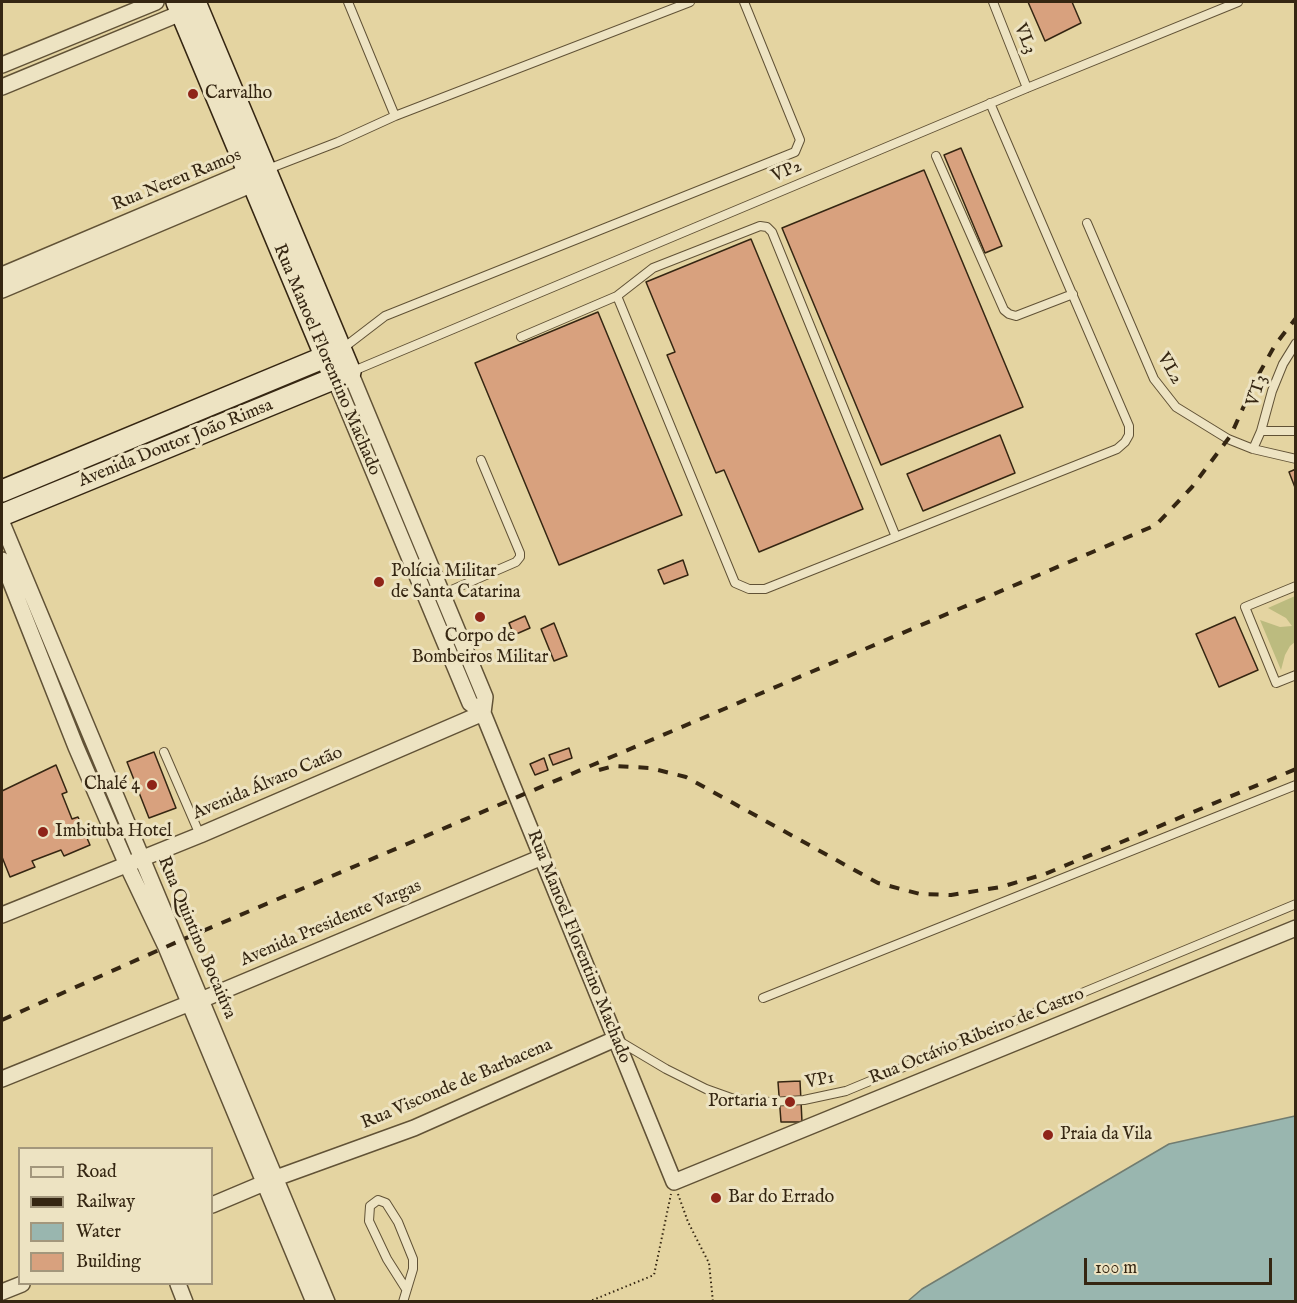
<!DOCTYPE html>
<meta charset="utf-8">
<style>
body{margin:0}
#map{position:relative;width:1297px;height:1303px;overflow:hidden;background:#e4d4a1;font-family:"IM FELL English",serif}
canvas{display:block}
.frame{position:absolute;inset:0;border:3px solid #352612;pointer-events:none}
.legend{position:absolute;left:18px;top:1147px;width:195px;height:138px;box-sizing:border-box;background:#ede3c2;border:2px solid #a3977c;margin:0;padding:8px 10px;list-style:none;font-size:18px;color:#352612}
.legend li{display:flex;align-items:center;gap:12px;height:30px}
.legend b{width:30px;border:2px solid #a3977c}
.scale{position:absolute;left:1084px;top:1258px;width:188px;height:27px;box-sizing:border-box;border:3px solid #352612;border-top:0;padding-left:8px;font-size:18px;line-height:21px;white-space:nowrap;color:#352612;-webkit-text-stroke:4px #ede3c2;paint-order:stroke}
</style>
<div id="map">
<canvas width="1297" height="1303"></canvas>
<div class="frame"></div>
<ul class="legend">
<li><b style="height:8px;background:#ede3c2"></b>Road</li>
<li><b style="height:8px;background:#352612"></b>Railway</li>
<li><b style="height:16px;background:#99b6af"></b>Water</li>
<li><b style="height:16px;background:#d8a17e"></b>Building</li>
</ul>
<div class="scale">100 m</div>
</div>
<script>
const ctx = document.querySelector('canvas').getContext('2d');
ctx.lineJoin = 'round';
function fillPath(path, color) { ctx.fillStyle = color; ctx.fill(path, 'evenodd'); }
const poly = rows => new Path2D(rows.map(r => 'M' + r).join(''));
function strokePath(path, color, width, dash) { ctx.strokeStyle = color; ctx.lineWidth = width; ctx.lineCap = dash ? 'butt' : 'round'; ctx.setLineDash(dash || []); ctx.stroke(path); }
function label(font, color, halo, rows, align = 'center') {
  ctx.font = font + ' "IM FELL English",serif'; ctx.lineWidth = 6; ctx.setLineDash([]); ctx.textBaseline = 'middle'; ctx.strokeStyle = halo; ctx.fillStyle = color; for (const [text, x, y, turn = 0] of rows) {
    ctx.save(); ctx.translate(x, y); ctx.rotate((+turn || 0) * Math.PI / 180); ctx.textAlign = isNaN(turn) ? turn : align; if (halo) ctx.strokeText(text, 0, 0); ctx.fillText(text, 0, 0); ctx.restore();
  }
}
fillPath(poly([
 [1295,596,1295,642,1290,646,1285,655,1281,670,1260,620,1280,627,1292,626,1286,618,1268,608]
]), '#bcbb7f');
const water = poly([
 [1295,1116,1295,1301,908,1301,922,1289,1169,1144,1295,1116]
]);
fillPath(water, '#99b6af');
strokePath(water, '#717c70', 1.5);
const building = poly([
 [1028,2,1072,2,1081,23,1045,41,1028,2],
 [961,148,1002,246,985,253,944,155,961,148],
 [924,170,1023,407,881,465,782,228,924,170],
 [751,239,863,509,759,552,724,470,716,473,667,355,675,352,646,282,751,239],
 [598,312,682,515,559,565,475,363,598,312],
 [1000,435,1015,473,923,511,907,474,1000,435],
 [1296,469,1296,490,1289,472,1296,469],
 [683,560,688,575,664,584,658,570,683,560],
 [525,616,530,628,514,635,509,623,525,616],
 [1235,617,1258,670,1219,687,1196,634,1235,617],
 [554,623,567,656,554,661,541,629,554,623],
 [569,748,572,758,553,765,549,755,569,748],
 [154,752,176,808,149,818,127,762,154,752],
 [544,758,548,770,535,775,530,764,544,758],
 [56,765,67,792,62,794,72,819,78,817,90,845,64,856,61,850,32,861,35,867,10,877,2,857,2,791,56,765],
 [800,1081,802,1122,781,1122,778,1082,800,1081]
]);
fillPath(building, '#d8a17e');
strokePath(building, '#352612', 1.5);
const lane = poly([
 [348,2,395,116],
 [993,2,1027,88],
 [936,156,1004,310,1009,314,1016,316,1073,294],
 [268,169,338,142,395,116,690,2],
 [1087,223,1154,379,1176,407,1228,439,1253,449,1296,459],
 [617,296,653,268,760,226,767,227,772,232,896,537],
 [521,337,617,296,735,583,749,589,765,589,1117,449,1125,442,1129,435,1129,426,990,103],
 [342,349,385,316,795,152,800,140,744,2],
 [351,372,1027,88,1238,2],
 [1261,431,1296,431],
 [1253,449,1261,431,1272,391,1283,364,1296,343],
 [1296,586,1245,607,1276,683,1296,675],
 [440,595,516,562,520,557,520,553,481,460],
 [164,752,200,835],
 [763,998,1296,785],
 [619,1041,666,1069,706,1089,734,1099,770,1102,804,1100,846,1091,1296,904],
 [403,1302,413,1269,413,1259,398,1222,386,1203,378,1200,370,1206,369,1221,387,1259,406,1289]
]);
const street = poly([
 [2,65,156,2],
 [2,87,181,13],
 [2,275,248,171,256,170],
 [2,290,253,184,259,177],
 [350,372,485,697,483,713],
 [335,379,470,703,483,713,674,1182,1296,928],
 [2,523,327,1302],
 [2,560,76,747,127,865,166,947,314,1302],
 [2,915,200,835,483,713],
 [2,1079,190,1003,201,1000,542,857],
 [212,1205,276,1178,414,1128,615,1039],
 [178,1284,185,1302],
 [2,1292,22,1284]
]);
const secondary = poly([
 [177,2,335,379],
 [2,491,337,352],
 [2,515,350,372,195,2]
]);
strokePath(lane, '#615236', 10);
strokePath(street, '#615236', 18);
strokePath(secondary, '#352612', 24);
strokePath(poly([
 [678,1194,688,1222,709,1263,713,1302],
 [588,1302,654,1275,671,1194]
]), '#352612', 2, [1.5, 3]);
strokePath(lane, '#ede3c2', 8);
strokePath(street, '#ede3c2', 15);
strokePath(secondary, '#ede3c2', 21);
strokePath(poly([
 [599,770,614,766,650,768,686,777,878,883,920,894,951,895,1001,887,1045,874,1296,769],
 [2,1020,177,942,1156,525,1192,487,1231,435,1255,381,1275,345,1296,318]
]), '#352612', 4, [10, 10]);
for (const [x, y, r, color] of [
 [193,94,6,"#8f2418"],
 [379,582,6,"#8f2418"],
 [480,617,6,"#8f2418"],
 [152,785,6,"#8f2418"],
 [43,832,6,"#8f2418"],
 [790,1102,6,"#8f2418"],
 [1048,1135,6,"#8f2418"],
 [716,1198,6,"#8f2418"]
]) { const dot = new Path2D(); dot.arc(x, y, r, 0, 2 * Math.PI); ctx.fillStyle = color; ctx.fill(dot); strokePath(dot, '#ede3c2', 2); }
label('18px', '#352612', '#ede3c2', [
 ["VL3",1024,39,68],
 ["VP2",787,172,-23],
 ["Rua Nereu Ramos",177,181,-22],
 ["Rua Manoel Florentino Machado",326,360,67],
 ["VL2",1169,369,60],
 ["VT3",1258,391,-72],
 ["Avenida Doutor João Rimsa",176,444,-22],
 ["Avenida Álvaro Catão",268,784,-23],
 ["Avenida Presidente Vargas",331,924,-23],
 ["Rua Quintino Bocaiúva",196,938,67],
 ["Rua Manoel Florentino Machado",578,947,68],
 ["Rua Octávio Ribeiro de Castro",977,1037,-22],
 ["VP1",820,1081,-11],
 ["Rua Visconde de Barbacena",457,1085,-23]
]);
label('18px', '#352612', '#ede3c2', [
 ["Carvalho",205,94],
 ["Polícia Militar",391,572],
 ["de Santa Catarina",391,593],
 ["Corpo de",480,637,"center"],
 ["Bombeiros Militar",480,658,"center"],
 ["Chalé 4",140,785,"right"],
 ["Imbituba Hotel",55,832],
 ["Portaria 1",778,1102,"right"],
 ["Praia da Vila",1060,1135],
 ["Bar do Errado",728,1198]
], 'left');
</script>
